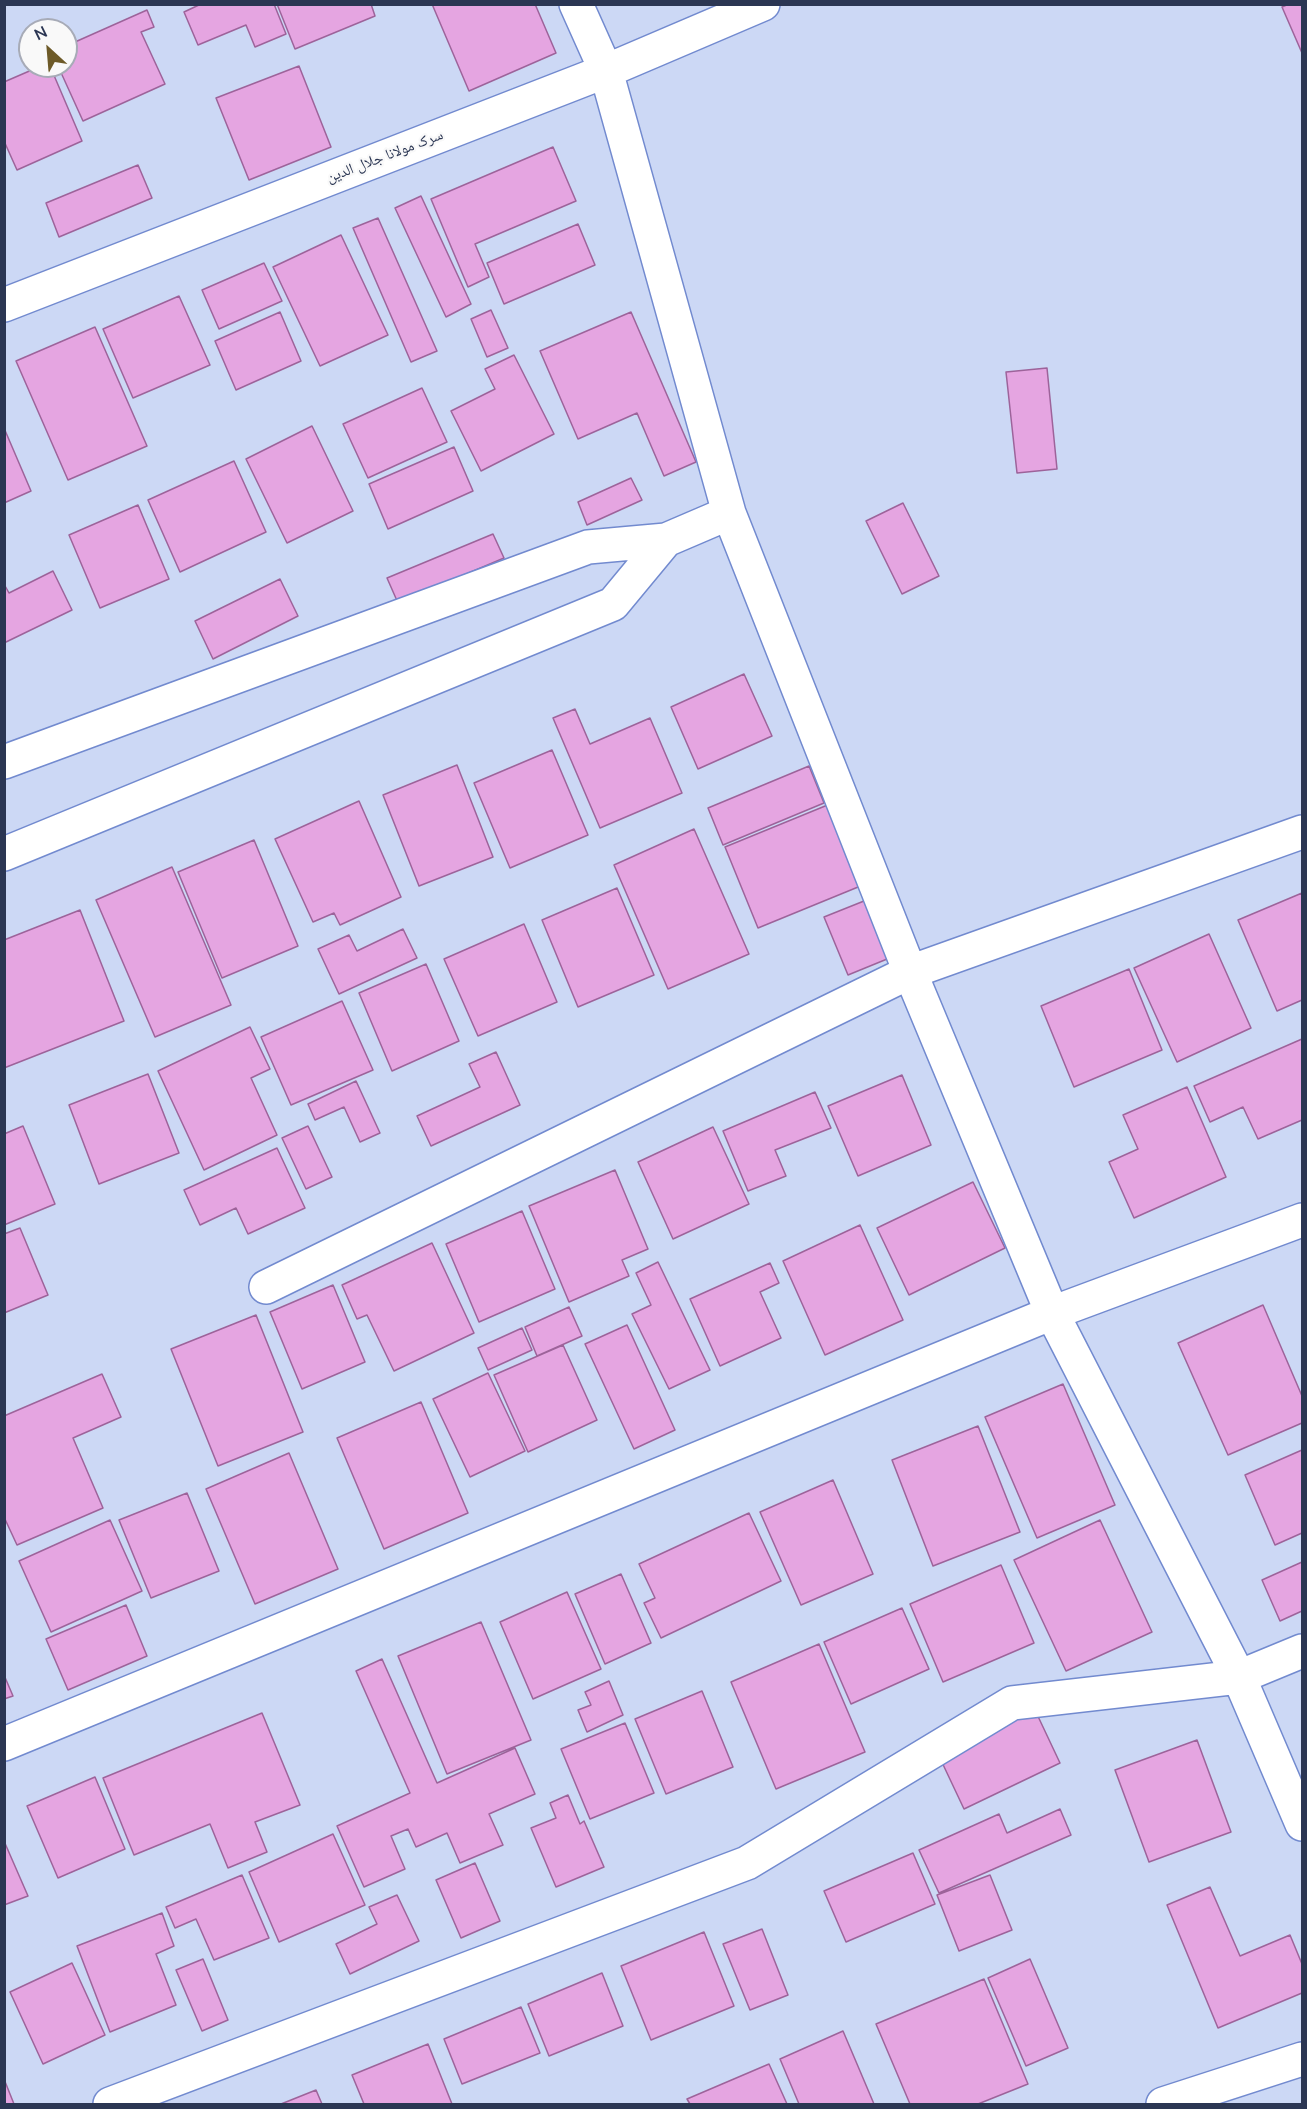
<!DOCTYPE html>
<meta charset="utf-8">
<style>
body{margin:0}
#map{position:relative;width:1307px;height:2109px;overflow:hidden;background:#ccd8f5;font-family:"Nunito Sans",sans-serif}
canvas{display:block}
.frame{position:absolute;inset:0;border:6px solid #2b3653;pointer-events:none}
.north{position:absolute;left:18px;top:18px;width:60px;height:60px;box-sizing:border-box;background:#f9f9f9;border:2px solid #a7abb7;border-radius:50%;rotate:334deg;font-size:16px;font-weight:700;line-height:24px;text-align:center;color:#2b3653}
.north::after{content:'';display:block;margin:auto;width:21px;height:27px;background:#6d5a28;clip-path:polygon(50% 0,100% 100%,50% 72%,0 100%)}
</style>
<div id="map">
<canvas width="1307" height="2109"></canvas>
<div class="frame"></div>
<div class="north">N</div>
</div>
<script>
const ctx = document.querySelector('canvas').getContext('2d');
ctx.lineJoin = 'round';
function fillPath(path, color) { ctx.fillStyle = color; ctx.fill(path, 'evenodd'); }
const poly = rows => new Path2D(rows.map(r => 'M' + r).join(''));
function strokePath(path, color, width, dash) { ctx.strokeStyle = color; ctx.lineWidth = width; ctx.lineCap = dash ? 'butt' : 'round'; ctx.setLineDash(dash || []); ctx.stroke(path); }
function label(font, color, halo, rows, align = 'center') {
  ctx.font = font + ' "Nunito Sans","Noto Naskh Arabic",sans-serif'; ctx.lineWidth = 4.5; ctx.setLineDash([]); ctx.textBaseline = 'middle'; ctx.strokeStyle = halo; ctx.fillStyle = color; for (const [text, x, y, turn = 0] of rows) {
    ctx.save(); ctx.translate(x, y); ctx.rotate((+turn || 0) * Math.PI / 180); ctx.textAlign = isNaN(turn) ? turn : align; if (halo) ctx.strokeText(text, 0, 0); ctx.fillText(text, 0, 0); ctx.restore();
  }
}
const building = poly([
 [201,4,274,4,286,34,255,47,246,25,198,45,184,12,201,4],
 [277,4,371,4,375,16,295,49,277,4],
 [432,4,535,4,556,53,469,91,432,4],
 [1289,4,1302,4,1302,53,1282,7,1289,4],
 [147,10,154,27,141,32,165,84,83,121,58,66,66,66,66,46,147,10],
 [41,66,50,66,82,141,17,170,4,141,4,82,41,66],
 [299,66,331,147,249,180,216,98,299,66],
 [553,147,576,201,475,244,489,277,468,287,431,199,553,147],
 [138,165,152,198,59,237,46,203,138,165],
 [421,196,471,304,446,317,395,208,421,196],
 [378,218,437,351,411,362,353,228,378,218],
 [578,224,595,265,504,304,487,263,578,224],
 [341,235,388,335,320,366,273,267,341,235],
 [264,263,282,301,219,329,202,290,264,263],
 [179,296,210,365,133,398,103,329,179,296],
 [491,310,508,348,487,357,471,319,491,310],
 [280,312,301,361,236,390,215,341,280,312],
 [631,312,696,462,664,476,637,413,578,439,540,351,631,312],
 [95,327,147,446,68,480,16,361,95,327],
 [514,355,554,434,481,471,451,411,495,389,485,369,514,355],
 [1047,368,1057,469,1017,473,1006,372,1047,368],
 [422,388,447,442,368,478,343,424,422,388],
 [312,426,353,511,287,543,246,459,312,426],
 [4,428,31,491,4,503,4,428],
 [454,447,473,491,388,529,369,484,454,447],
 [234,461,266,532,180,572,148,500,234,461],
 [631,478,642,500,587,525,578,502,631,478],
 [903,503,939,576,902,594,866,521,903,503],
 [138,505,169,579,100,608,69,535,138,505],
 [493,534,504,558,398,603,387,578,493,534],
 [53,571,72,610,4,643,4,584,9,593,53,571],
 [280,579,298,616,213,659,195,621,280,579],
 [744,674,772,736,698,769,671,707,744,674],
 [575,709,590,744,650,718,682,793,600,828,553,718,575,709],
 [552,750,588,835,510,868,474,783,552,750],
 [457,765,493,857,419,886,383,795,457,765],
 [809,766,824,803,723,845,708,808,809,766],
 [359,801,401,897,340,925,334,913,313,922,275,839,359,801],
 [830,804,863,885,758,928,725,847,830,804],
 [694,829,749,954,668,989,614,865,694,829],
 [254,840,298,946,222,978,178,872,254,840],
 [172,867,231,1005,155,1037,96,900,172,867],
 [617,888,654,975,578,1007,542,920,617,888],
 [1302,893,1302,1000,1277,1011,1238,920,1302,893],
 [869,899,892,957,848,975,824,917,869,899],
 [80,910,124,1021,4,1068,4,940,80,910],
 [524,924,557,1002,478,1036,444,959,524,924],
 [403,929,417,958,339,994,318,949,349,935,357,951,403,929],
 [1209,934,1251,1028,1177,1062,1134,968,1209,934],
 [426,964,459,1041,392,1071,359,993,426,964],
 [1129,969,1162,1050,1074,1087,1041,1006,1129,969],
 [342,1001,373,1070,291,1105,261,1037,342,1001],
 [250,1027,270,1069,251,1078,277,1135,204,1170,158,1071,250,1027],
 [1302,1039,1302,1120,1258,1139,1243,1107,1210,1122,1194,1086,1302,1039],
 [496,1052,520,1105,431,1146,417,1116,480,1087,469,1064,496,1052],
 [148,1074,179,1153,99,1184,69,1105,148,1074],
 [902,1075,931,1145,858,1176,828,1106,902,1075],
 [356,1081,380,1133,360,1142,344,1107,315,1120,308,1104,356,1081],
 [1187,1087,1226,1177,1134,1218,1109,1162,1138,1149,1123,1115,1187,1087],
 [815,1092,831,1128,775,1150,786,1176,748,1191,723,1131,815,1092],
 [23,1126,55,1204,4,1225,4,1134,23,1126],
 [308,1126,332,1177,306,1189,282,1138,308,1126],
 [713,1127,749,1204,673,1239,638,1162,713,1127],
 [277,1148,305,1208,248,1234,236,1208,200,1225,184,1190,277,1148],
 [615,1170,648,1249,622,1260,629,1276,569,1302,529,1206,615,1170],
 [973,1182,1005,1248,909,1295,877,1228,973,1182],
 [522,1211,555,1289,479,1322,446,1244,522,1211],
 [860,1225,903,1320,825,1355,783,1261,860,1225],
 [20,1228,48,1295,4,1313,4,1234,20,1228],
 [432,1243,474,1333,394,1371,367,1315,357,1319,342,1285,432,1243],
 [658,1262,710,1370,669,1389,632,1314,651,1305,636,1273,658,1262],
 [770,1263,779,1283,760,1292,781,1338,720,1366,690,1299,770,1263],
 [333,1285,365,1362,302,1389,270,1312,333,1285],
 [1263,1305,1302,1396,1302,1423,1228,1455,1178,1343,1263,1305],
 [569,1307,582,1336,537,1356,525,1327,569,1307],
 [256,1315,303,1432,218,1466,171,1349,256,1315],
 [627,1325,675,1430,634,1449,585,1344,627,1325],
 [522,1328,532,1350,488,1370,478,1348,522,1328],
 [563,1345,597,1420,528,1452,494,1375,563,1345],
 [488,1373,525,1451,470,1477,433,1399,488,1373],
 [102,1374,121,1417,73,1438,103,1508,17,1545,4,1517,4,1416,102,1374],
 [1063,1384,1115,1505,1037,1538,985,1417,1063,1384],
 [421,1402,468,1513,384,1549,337,1438,421,1402],
 [978,1426,1020,1532,933,1566,892,1460,978,1426],
 [1302,1450,1302,1533,1275,1545,1245,1475,1302,1450],
 [289,1453,338,1569,255,1604,206,1489,289,1453],
 [833,1480,873,1574,801,1605,760,1512,833,1480],
 [187,1493,219,1571,151,1598,119,1520,187,1493],
 [749,1513,781,1581,661,1638,644,1603,655,1598,639,1564,749,1513],
 [110,1520,142,1591,51,1632,19,1561,110,1520],
 [1100,1520,1152,1632,1066,1671,1014,1560,1100,1520],
 [1302,1562,1302,1611,1280,1621,1262,1580,1302,1562],
 [1001,1565,1034,1643,943,1682,910,1604,1001,1565],
 [621,1574,651,1643,605,1664,575,1594,621,1574],
 [567,1592,601,1669,533,1699,500,1622,567,1592],
 [126,1605,147,1656,68,1690,46,1639,126,1605],
 [902,1608,929,1669,851,1704,824,1642,902,1608],
 [481,1622,531,1740,447,1774,398,1656,481,1622],
 [819,1644,865,1752,776,1789,731,1682,819,1644],
 [382,1659,437,1783,515,1748,535,1794,489,1814,503,1845,460,1863,447,1833,416,1847,408,1829,391,1836,405,1869,364,1887,337,1826,410,1793,356,1671,382,1659],
 [4,1675,13,1696,4,1699,4,1675],
 [609,1681,623,1715,587,1732,578,1710,591,1705,585,1692,609,1681],
 [702,1691,733,1767,666,1794,635,1719,702,1691],
 [1035,1710,1060,1763,964,1809,939,1756,1035,1710],
 [262,1713,300,1805,255,1822,267,1852,228,1868,210,1824,134,1855,103,1778,262,1713],
 [625,1723,654,1793,590,1819,561,1749,625,1723],
 [1197,1740,1231,1832,1149,1862,1115,1770,1197,1740],
 [95,1777,125,1849,58,1878,27,1806,95,1777],
 [568,1795,580,1824,584,1821,604,1867,556,1887,531,1828,556,1818,550,1803,568,1795],
 [1060,1809,1071,1835,939,1893,919,1850,999,1814,1007,1833,1060,1809],
 [333,1834,365,1905,279,1942,249,1872,333,1834],
 [4,1841,28,1896,4,1905,4,1841],
 [913,1853,935,1904,846,1942,824,1891,913,1853],
 [475,1863,500,1921,461,1938,436,1880,475,1863],
 [242,1875,269,1938,214,1960,196,1919,175,1928,166,1907,242,1875],
 [990,1875,1012,1930,959,1951,937,1895,990,1875],
 [1210,1887,1240,1956,1290,1935,1302,1964,1302,1993,1218,2028,1167,1905,1210,1887],
 [397,1895,419,1941,350,1974,336,1944,377,1924,369,1907,397,1895],
 [162,1913,174,1946,156,1954,176,2005,110,2032,77,1946,162,1913],
 [762,1929,788,1995,750,2010,723,1944,762,1929],
 [704,1932,734,2006,651,2040,621,1966,704,1932],
 [203,1959,228,2020,202,2031,176,1970,203,1959],
 [1030,1959,1068,2048,1026,2066,988,1978,1030,1959],
 [72,1963,105,2035,43,2064,10,1992,72,1963],
 [602,1973,623,2026,549,2056,528,2004,602,1973],
 [984,1979,1028,2084,978,2104,910,2104,876,2024,984,1979],
 [521,2007,540,2053,462,2084,444,2039,521,2007],
 [843,2031,874,2104,799,2104,780,2059,843,2031],
 [428,2044,452,2104,364,2104,352,2075,428,2044],
 [769,2064,787,2104,690,2104,687,2099,769,2064],
 [4,2079,14,2104,4,2104,4,2079],
 [316,2090,322,2104,281,2104,316,2090]
]);
fillPath(building, '#e5a5e1');
strokePath(building, '#9d639a', 1.5);
const minor = poly([
 [576,4,606,71,729,513,910,972,1052,1313,1239,1677,1302,1824],
 [4,305,606,71,763,4],
 [4,762,588,547,666,540,729,513],
 [4,854,613,604,666,540],
 [266,1287,910,972,1302,832],
 [4,1744,1052,1313,1302,1220],
 [110,2104,747,1863,1012,1703,1239,1677,1302,1651],
 [1163,2104,1302,2059]
]);
strokePath(minor, '#728acf', 36);
strokePath(minor, '#fff', 33);
label('15px', '#2b3653', '#f9f9f9', [
 ["سرک مولانا جلال الدین",385,157,-21]
]);
</script>
